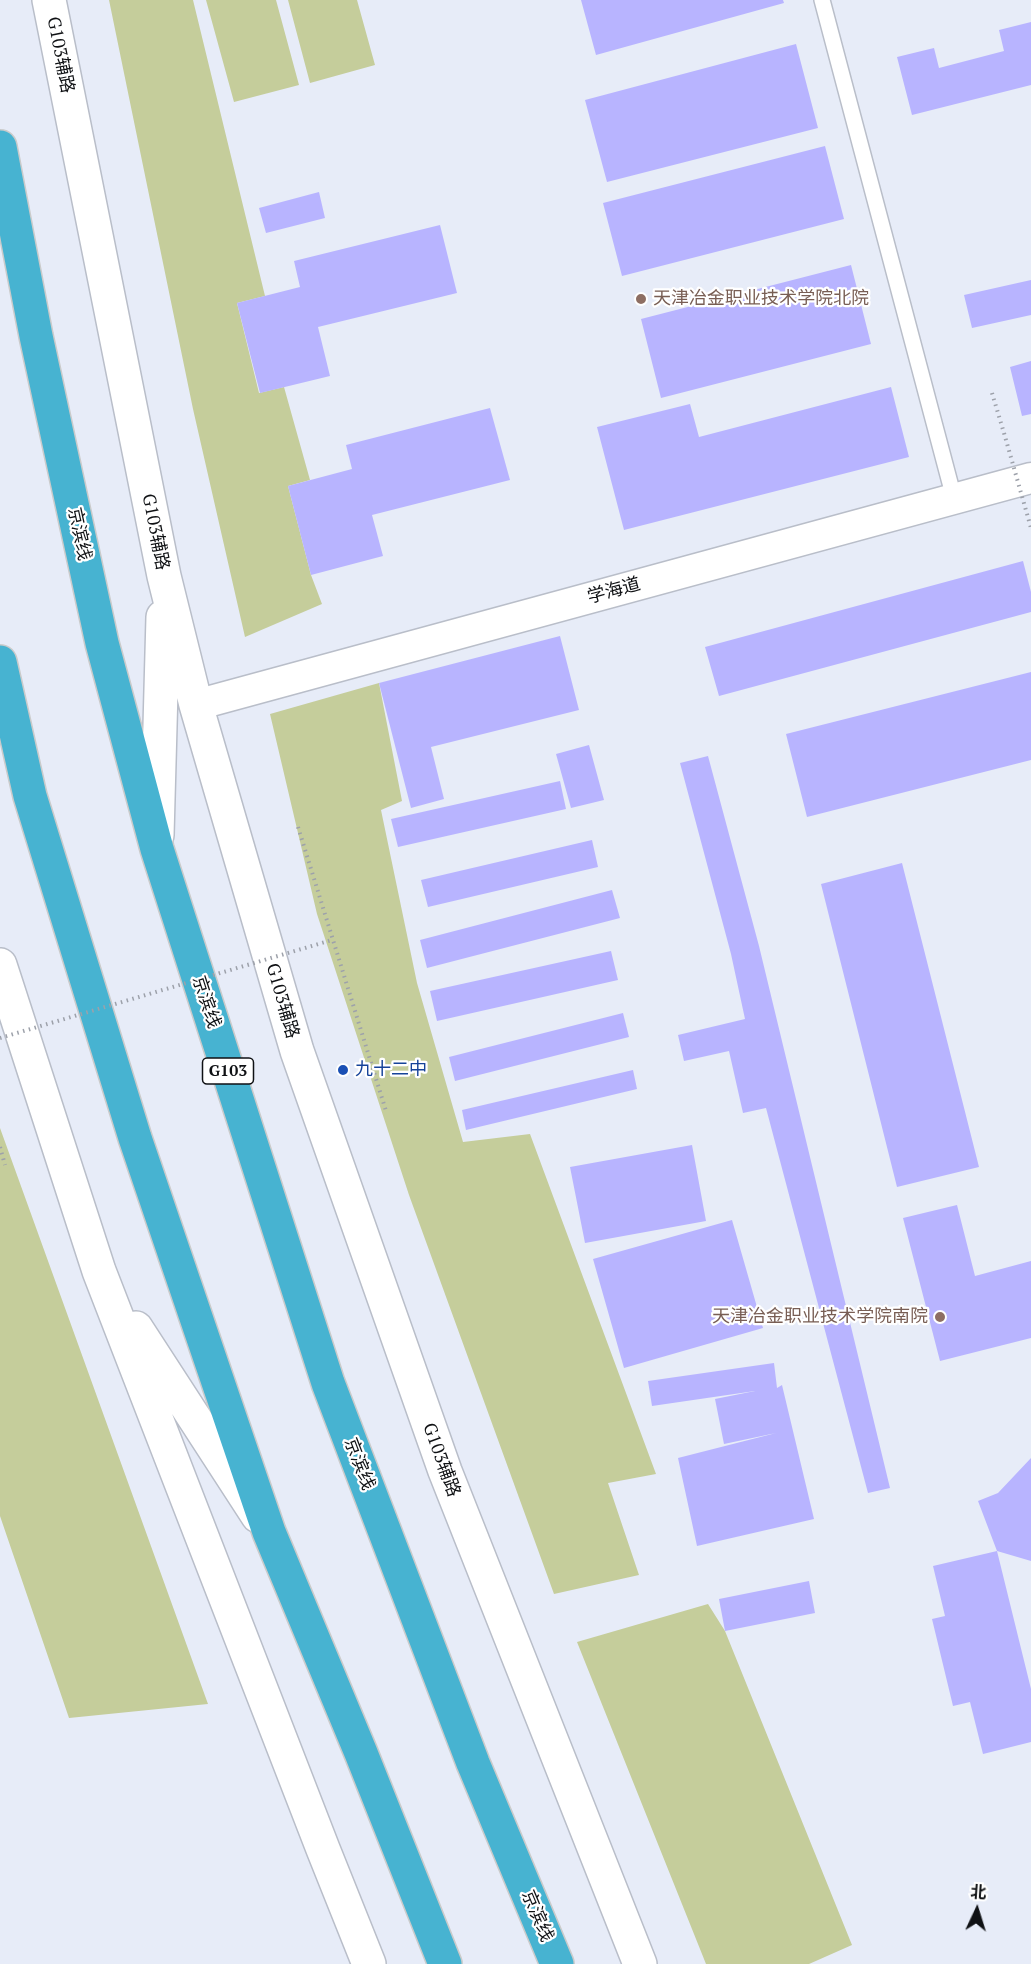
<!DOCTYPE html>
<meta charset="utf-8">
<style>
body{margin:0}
#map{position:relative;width:1031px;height:1964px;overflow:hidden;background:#e7ecf8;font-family:"PT Serif","Noto Sans SC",serif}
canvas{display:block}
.north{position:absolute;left:947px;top:1880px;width:60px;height:60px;-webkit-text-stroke:4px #fff;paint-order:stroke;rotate:4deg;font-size:16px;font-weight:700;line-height:24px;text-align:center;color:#0f1114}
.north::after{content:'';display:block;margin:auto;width:21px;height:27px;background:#0f1114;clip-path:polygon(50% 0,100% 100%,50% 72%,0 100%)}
</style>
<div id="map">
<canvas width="1031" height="1964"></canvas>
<div class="north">北</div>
</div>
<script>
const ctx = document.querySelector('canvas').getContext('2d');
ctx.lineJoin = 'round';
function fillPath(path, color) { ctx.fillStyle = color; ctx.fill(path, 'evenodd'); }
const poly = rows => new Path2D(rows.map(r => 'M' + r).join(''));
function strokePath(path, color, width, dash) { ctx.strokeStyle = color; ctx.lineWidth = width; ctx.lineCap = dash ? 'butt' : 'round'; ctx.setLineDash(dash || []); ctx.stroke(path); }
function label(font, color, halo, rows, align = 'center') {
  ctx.font = font + ' "PT Serif","Noto Sans SC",serif'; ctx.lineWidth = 4.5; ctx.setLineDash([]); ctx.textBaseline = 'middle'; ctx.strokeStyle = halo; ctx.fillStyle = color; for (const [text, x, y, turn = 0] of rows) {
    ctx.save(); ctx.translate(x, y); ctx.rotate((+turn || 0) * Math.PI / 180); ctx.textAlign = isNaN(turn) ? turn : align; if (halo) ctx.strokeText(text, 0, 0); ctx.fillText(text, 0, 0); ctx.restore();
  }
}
fillPath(poly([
 [109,0,193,0,265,296,237,303,259,393,284,387,310,480,288,486,311,575,322,604,245,637,193,409],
 [206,0,276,0,299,85,234,102],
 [288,0,357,0,375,65,310,83],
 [379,683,402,801,381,810,417,983,463,1142,530,1134,656,1474,608,1483,639,1575,554,1594,409,1195,317,914,270,714],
 [0,1128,208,1704,69,1718,0,1516],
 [708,1604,725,1631,852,1945,809,1964,706,1964,577,1642]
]), '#c5cd9b');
fillPath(poly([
 [581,0,783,0,784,3,596,55],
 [1031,22,1031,85,912,115,897,57,934,48,939,68,1004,51,999,30],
 [796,44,818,128,607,182,585,100],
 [825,146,844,219,622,276,603,203],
 [319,192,325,218,266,233,259,208],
 [440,225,457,293,318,327,330,376,260,393,237,303,300,287,294,261],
 [851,265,871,344,661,398,641,319],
 [1031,280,1031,315,972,328,964,295],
 [1031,361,1031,414,1022,416,1010,367],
 [891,387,909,457,624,530,597,427,690,404,699,437],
 [490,408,510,480,372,515,383,556,311,575,288,486,352,469,346,445],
 [1023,561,1031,592,1031,612,719,696,705,647],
 [560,636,579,710,431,747,444,799,411,808,379,683],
 [1031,672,1031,760,807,817,786,734],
 [589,745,604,800,571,808,556,754],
 [708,756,759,946,890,1488,868,1493,766,1108,743,1113,729,1051,684,1061,678,1035,745,1019,731,954,680,763],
 [560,781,566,809,398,847,391,819],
 [592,840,598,867,428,907,421,880],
 [902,863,979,1167,897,1187,821,884],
 [612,890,620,918,427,968,420,940],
 [611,951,618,980,437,1021,430,991],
 [623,1013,629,1037,455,1081,449,1057],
 [633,1070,637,1089,466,1130,462,1110],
 [692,1145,706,1221,585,1243,570,1167],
 [957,1205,975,1276,1031,1261,1031,1338,940,1361,903,1218],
 [732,1220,763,1328,624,1368,593,1259],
 [774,1363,777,1388,782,1385,814,1519,697,1546,678,1458,776,1433,724,1444,715,1399,755,1391,652,1406,648,1381],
 [1031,1458,1031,1561,997,1551,978,1501,998,1493],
 [997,1551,1031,1689,1031,1742,983,1754,970,1702,953,1706,932,1619,945,1616,933,1566],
 [809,1581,815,1613,725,1631,719,1599]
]), '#b8b4ff');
const lane = poly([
 [822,0,954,498]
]);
const street = poly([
 [196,705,1031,478]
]);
const secondary = poly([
 [49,0,164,576,196,705,297,1051,445,1471,640,1964],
 [157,835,163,617],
 [0,965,99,1271,323,1849,369,1964],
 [136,1328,258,1516]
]);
const highway = poly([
 [0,147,36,336,102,643,157,849,328,1383,473,1763,557,1964],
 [0,662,30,796,135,1138,269,1532,361,1753,445,1964]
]);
strokePath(lane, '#b9bec9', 18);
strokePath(street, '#b9bec9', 33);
strokePath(secondary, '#b9bec9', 36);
strokePath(highway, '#cacbcb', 36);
strokePath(poly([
 [992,393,1004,433],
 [298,827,386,1111],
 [0,1147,5,1165]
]), '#9da1aa', 4, [1.5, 4.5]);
strokePath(lane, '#fff', 15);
strokePath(street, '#fff', 30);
strokePath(secondary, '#fff', 33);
strokePath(highway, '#47b3d1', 33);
strokePath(poly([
 [1004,433,1031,528],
 [0,1038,332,940]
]), '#9da1aa', 4, [1.5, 4.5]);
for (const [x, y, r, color] of [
 [641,299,6,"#8d6e63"],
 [343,1070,6,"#1a4fb4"],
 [940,1317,6,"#8d6e63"]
]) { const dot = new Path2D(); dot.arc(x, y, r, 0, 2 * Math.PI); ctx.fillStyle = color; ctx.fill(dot); strokePath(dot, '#fff', 2); }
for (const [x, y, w] of [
 [228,1071,51]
]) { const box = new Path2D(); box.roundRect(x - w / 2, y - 13, w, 26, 4.5); ctx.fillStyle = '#fff'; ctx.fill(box); strokePath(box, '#0f1114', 1.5); }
label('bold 16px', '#0f1114', null, [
 ["G103",228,1071]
]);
label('18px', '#0f1114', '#fff', [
 ["G103辅路",60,55,79],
 ["G103辅路",155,532,79],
 ["京滨线",79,534,78],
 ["学海道",614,591,-15],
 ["G103辅路",282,1001,74],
 ["京滨线",206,1002,72],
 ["G103辅路",441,1460,70],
 ["京滨线",359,1464,69],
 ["京滨线",537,1916,67]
]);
label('18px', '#785e54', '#fff', [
 ["天津冶金职业技术学院北院",653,299],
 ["天津冶金职业技术学院南院",928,1317,"right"]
], 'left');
label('18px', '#164399', '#fff', [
 ["九十二中",355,1070]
], 'left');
</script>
